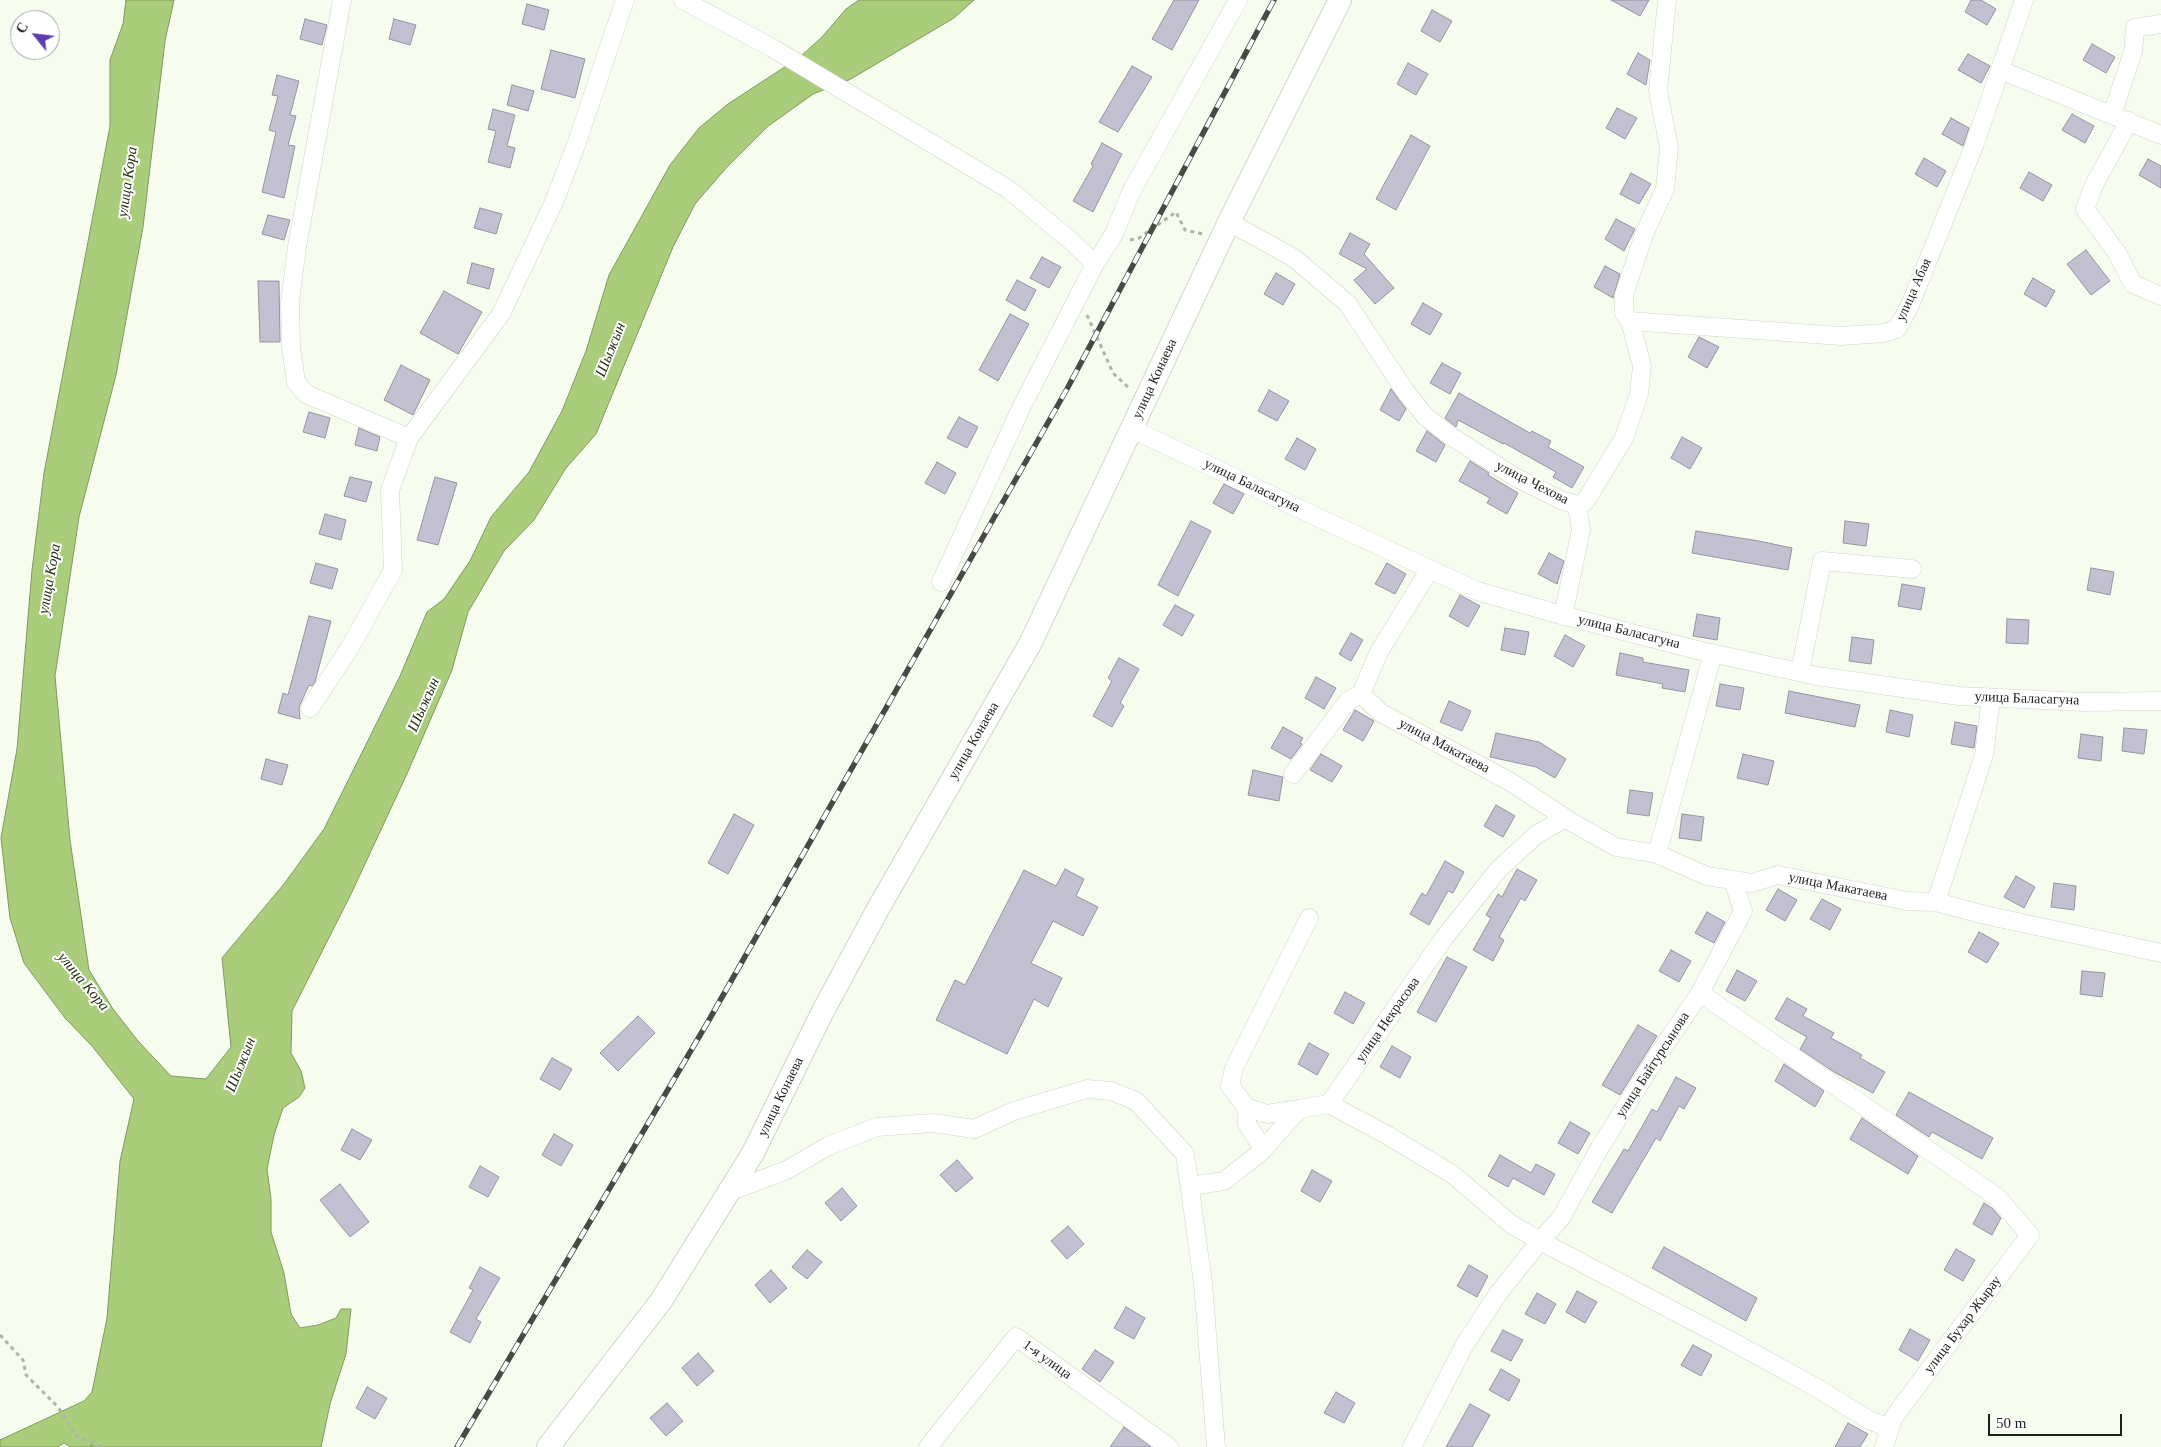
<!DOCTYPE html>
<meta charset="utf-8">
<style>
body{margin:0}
#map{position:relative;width:2161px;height:1447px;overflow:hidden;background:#f6fdee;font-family:"Times New Roman",serif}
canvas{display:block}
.north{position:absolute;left:10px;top:10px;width:50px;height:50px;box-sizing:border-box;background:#fff;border:1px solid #a5a6a4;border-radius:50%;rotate:299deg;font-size:14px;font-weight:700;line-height:20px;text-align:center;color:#1e201b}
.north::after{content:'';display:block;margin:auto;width:18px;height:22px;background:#603bb3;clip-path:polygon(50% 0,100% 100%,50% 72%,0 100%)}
.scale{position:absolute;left:1988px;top:1414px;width:134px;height:22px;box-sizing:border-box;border:2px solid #1e201b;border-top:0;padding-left:6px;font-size:15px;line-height:18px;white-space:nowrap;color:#1e201b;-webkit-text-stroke:4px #fff;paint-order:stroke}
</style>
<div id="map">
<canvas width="2161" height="1447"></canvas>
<div class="north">С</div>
<div class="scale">50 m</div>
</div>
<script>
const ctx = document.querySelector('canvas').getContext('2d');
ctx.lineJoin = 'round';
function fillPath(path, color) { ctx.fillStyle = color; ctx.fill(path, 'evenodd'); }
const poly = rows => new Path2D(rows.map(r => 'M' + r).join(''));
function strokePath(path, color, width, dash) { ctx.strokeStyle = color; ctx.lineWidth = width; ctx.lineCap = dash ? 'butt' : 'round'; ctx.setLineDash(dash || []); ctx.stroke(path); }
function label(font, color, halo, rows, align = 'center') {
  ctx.font = font + ' "Times New Roman",serif'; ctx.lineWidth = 4; ctx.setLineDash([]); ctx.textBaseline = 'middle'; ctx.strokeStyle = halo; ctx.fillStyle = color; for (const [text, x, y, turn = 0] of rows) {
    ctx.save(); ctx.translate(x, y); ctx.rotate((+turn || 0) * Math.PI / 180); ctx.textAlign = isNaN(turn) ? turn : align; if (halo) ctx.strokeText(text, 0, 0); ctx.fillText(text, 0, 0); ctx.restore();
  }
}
const water = poly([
 [126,0,174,0,165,41,143,227,116,375,79,517,55,676,70,840,89,970,113,1009,138,1041,171,1076,206,1079,231,1047,222,958,284,884,324,829,400,676,427,612,444,599,470,561,491,517,529,472,562,411,586,351,609,275,670,165,699,128,728,104,800,57,822,37,846,9,859,0,974,0,954,18,849,80,813,94,767,127,727,167,695,204,673,247,596,434,566,468,534,520,504,551,468,612,452,670,406,776,351,894,292,1011,291,1053,301,1071,305,1088,299,1097,283,1108,274,1135,267,1169,271,1199,271,1232,284,1273,291,1314,300,1328,318,1325,336,1318,341,1309,351,1309,346,1354,330,1404,321,1447,91,1447,94,1441,90,1447,70,1447,64,1443,58,1447,0,1447,0,1440,84,1401,92,1392,107,1318,120,1161,134,1099,92,1046,65,1018,24,963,10,918,1,838,17,749,32,570,44,473,110,126,110,60,123,24,126,0]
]);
fillPath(water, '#aacd7c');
strokePath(water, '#80995f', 1);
const building = poly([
 [1174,0,1199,0,1172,50,1152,39,1174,0],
 [1611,0,1649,0,1640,16,1611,0],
 [1971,0,1981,0,1996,9,1987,25,1965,12,1971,0],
 [527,4,549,10,544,30,522,24,527,4],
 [1432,10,1452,21,1440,42,1421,31,1432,10],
 [305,19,327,25,322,45,300,39,305,19],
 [394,19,416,25,410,45,389,39,394,19],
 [2092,44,2115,57,2106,73,2083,60,2092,44],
 [551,50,585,59,575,98,541,89,551,50],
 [1638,53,1650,60,1646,85,1627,74,1638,53],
 [1968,54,1990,66,1981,83,1958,70,1968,54],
 [1408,63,1428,74,1416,95,1397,84,1408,63],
 [1132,66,1152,77,1118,132,1099,122,1132,66],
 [277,75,299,81,290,115,296,116,288,145,295,146,284,198,262,192,276,132,269,130,278,96,272,95,277,75],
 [512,85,534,91,528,111,507,105,512,85],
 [1617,108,1637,118,1625,139,1606,128,1617,108],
 [493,109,515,115,507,146,515,148,510,168,488,162,496,131,488,129,493,109],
 [2072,114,2094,126,2085,143,2062,130,2072,114],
 [1951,118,1969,128,1963,146,1942,134,1951,118],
 [1411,135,1430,146,1396,210,1376,199,1411,135],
 [1102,143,1122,154,1093,212,1073,201,1093,166,1091,164,1102,143],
 [1924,158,1946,171,1937,187,1915,174,1924,158],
 [2148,159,2161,166,2161,188,2139,175,2148,159],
 [2029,172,2052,185,2043,201,2020,188,2029,172],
 [1631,173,1651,184,1639,204,1620,194,1631,173],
 [480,208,502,214,496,234,474,228,480,208],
 [268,215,290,220,284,240,262,234,268,215],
 [1616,219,1635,229,1624,251,1605,239,1616,219],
 [1350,233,1370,244,1364,254,1394,288,1375,304,1354,280,1367,269,1339,254,1350,233],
 [2086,250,2110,281,2091,295,2067,264,2086,250],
 [1042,257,1061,267,1049,288,1030,278,1042,257],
 [472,263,494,269,489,289,467,283,472,263],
 [1605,266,1620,274,1613,298,1594,287,1605,266],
 [1276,273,1295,284,1283,305,1264,294,1276,273],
 [2033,278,2055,291,2046,307,2024,294,2033,278],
 [1017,280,1036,290,1025,311,1006,300,1017,280],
 [258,281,279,281,280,342,260,342,258,281],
 [444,291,482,312,458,354,420,333,444,291],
 [1423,303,1442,314,1430,335,1411,324,1423,303],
 [1010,314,1029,324,998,381,979,370,1010,314],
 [1699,337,1719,347,1707,368,1688,357,1699,337],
 [1442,363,1461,373,1450,394,1430,383,1442,363],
 [401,365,430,380,413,415,384,400,401,365],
 [1391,389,1406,409,1399,421,1380,410,1391,389],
 [1269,390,1289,401,1277,421,1258,411,1269,390],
 [1459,393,1530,433,1532,431,1551,441,1548,447,1584,467,1572,488,1553,477,1556,472,1504,443,1503,444,1458,420,1456,427,1445,418,1459,393],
 [309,412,330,418,325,438,303,432,309,412],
 [959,417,978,427,967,448,947,438,959,417],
 [359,428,380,437,377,451,355,445,359,428],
 [1427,431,1445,445,1436,462,1416,451,1427,431],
 [1682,437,1702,448,1690,469,1671,458,1682,437],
 [1297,438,1316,449,1305,470,1285,459,1297,438],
 [1470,461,1489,473,1488,475,1518,493,1507,514,1487,503,1490,498,1459,481,1470,461],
 [937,462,956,473,945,494,925,483,937,462],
 [350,477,372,482,366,502,344,496,350,477],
 [435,477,457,483,438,545,417,540,435,477],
 [1224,484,1244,494,1233,514,1213,503,1224,484],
 [325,514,346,520,341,540,319,534,325,514],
 [1191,521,1211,531,1178,596,1158,585,1191,521],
 [1845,521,1869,524,1866,546,1843,543,1845,521],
 [1696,531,1759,541,1792,548,1788,570,1692,553,1696,531],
 [1549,553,1564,561,1557,584,1538,574,1549,553],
 [316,563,338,569,332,589,310,583,316,563],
 [1387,563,1406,574,1395,594,1375,584,1387,563],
 [2091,568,2114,572,2110,595,2087,590,2091,568],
 [1902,584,1925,588,1921,610,1898,606,1902,584],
 [1460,595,1480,606,1468,627,1449,616,1460,595],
 [1175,605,1194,615,1182,636,1163,625,1175,605],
 [1697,614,1720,618,1717,640,1693,636,1697,614],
 [309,616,331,621,315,682,312,686,309,685,299,707,300,719,278,713,283,693,288,695,309,616],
 [2007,619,2029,620,2028,644,2006,643,2007,619],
 [1505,628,1529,632,1525,655,1501,650,1505,628],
 [1351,633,1363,640,1351,661,1339,654,1351,633],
 [1565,635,1585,646,1573,667,1554,656,1565,635],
 [1852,637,1874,640,1871,664,1849,661,1852,637],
 [1620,653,1643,658,1643,662,1689,670,1685,692,1662,688,1663,684,1616,675,1620,653],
 [1119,658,1139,669,1120,703,1124,706,1112,727,1093,716,1112,681,1108,678,1119,658],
 [1316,677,1336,688,1324,709,1305,698,1316,677],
 [1720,684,1744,688,1740,710,1716,706,1720,684],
 [1789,691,1860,705,1855,727,1785,713,1789,691],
 [1449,701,1471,711,1462,731,1440,722,1449,701],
 [1355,710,1374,721,1363,741,1343,730,1355,710],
 [1890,710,1913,715,1909,737,1886,732,1890,710],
 [1955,722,1977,726,1974,748,1951,744,1955,722],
 [1283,727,1303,738,1300,743,1302,744,1291,759,1271,748,1283,727],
 [2124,728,2147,730,2144,754,2122,751,2124,728],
 [1496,733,1539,742,1566,759,1555,778,1536,767,1490,757,1496,733],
 [2081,734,2103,737,2101,761,2078,758,2081,734],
 [1321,754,1342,766,1332,782,1310,770,1321,754],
 [1743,754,1774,761,1768,785,1737,778,1743,754],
 [266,759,288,765,282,785,261,779,266,759],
 [1253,770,1283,777,1279,801,1248,795,1253,770],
 [1630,790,1653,793,1649,816,1627,813,1630,790],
 [1496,805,1515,816,1503,837,1484,826,1496,805],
 [734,814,754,825,728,874,708,863,734,814],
 [1682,814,1704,817,1701,841,1679,838,1682,814],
 [1445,861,1464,872,1453,893,1448,891,1429,925,1410,914,1422,893,1426,896,1445,861],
 [1065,869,1084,879,1076,896,1098,907,1083,936,1053,921,1031,963,1062,978,1048,1007,1034,999,1007,1054,936,1020,955,980,965,985,1024,870,1056,886,1065,869],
 [1517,869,1537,880,1525,901,1521,898,1499,937,1504,940,1493,961,1473,950,1491,918,1486,915,1498,894,1502,897,1517,869],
 [2016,876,2035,887,2024,908,2004,897,2016,876],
 [2054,883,2076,886,2074,910,2051,907,2054,883],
 [1778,889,1797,900,1785,921,1766,910,1778,889],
 [1822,899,1841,909,1830,930,1810,919,1822,899],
 [1707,912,1725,922,1714,943,1695,933,1707,912],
 [1979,932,1999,943,1987,963,1968,952,1979,932],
 [1671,950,1691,961,1679,982,1659,971,1671,950],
 [1447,957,1467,967,1436,1022,1417,1012,1447,957],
 [1737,970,1757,981,1745,1001,1726,991,1737,970],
 [2082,971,2105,973,2102,997,2080,994,2082,971],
 [1345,992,1365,1003,1353,1024,1334,1013,1345,992],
 [1787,998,1807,1009,1803,1016,1834,1033,1831,1038,1862,1055,1860,1058,1885,1072,1873,1093,1834,1072,1800,1049,1807,1037,1775,1019,1787,998],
 [638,1016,655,1033,618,1071,600,1053,638,1016],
 [1638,1025,1657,1036,1620,1095,1602,1085,1638,1025],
 [1309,1043,1329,1054,1317,1075,1298,1064,1309,1043],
 [1392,1046,1411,1057,1400,1078,1380,1067,1392,1046],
 [552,1058,572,1069,560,1090,540,1079,552,1058],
 [1784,1064,1824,1091,1815,1107,1775,1081,1784,1064],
 [1676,1077,1696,1088,1684,1109,1679,1106,1660,1141,1656,1138,1612,1213,1592,1202,1624,1149,1628,1151,1652,1109,1657,1112,1676,1077],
 [1909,1092,1993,1138,1982,1159,1932,1132,1929,1137,1896,1115,1909,1092],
 [1862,1118,1918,1156,1908,1174,1850,1139,1862,1118],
 [1570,1122,1590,1133,1578,1154,1558,1143,1570,1122],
 [352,1129,372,1140,360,1160,341,1150,352,1129],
 [554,1134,573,1145,561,1166,542,1155,554,1134],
 [1500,1155,1531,1173,1536,1164,1555,1174,1544,1195,1513,1178,1508,1187,1488,1176,1500,1155],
 [957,1160,973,1178,956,1192,940,1175,957,1160],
 [480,1166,499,1177,488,1197,469,1187,480,1166],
 [1312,1170,1332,1181,1320,1202,1301,1191,1312,1170],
 [340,1184,369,1222,350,1237,320,1200,340,1184],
 [842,1188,857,1206,841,1221,825,1203,842,1188],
 [1984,1203,1992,1208,2001,1218,1992,1235,1973,1224,1984,1203],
 [1068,1226,1084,1244,1067,1259,1051,1241,1068,1226],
 [1664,1247,1757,1298,1746,1321,1652,1268,1664,1247],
 [1956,1249,1975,1260,1963,1281,1944,1270,1956,1249],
 [807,1250,822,1262,807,1279,792,1267,807,1250],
 [1469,1265,1488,1276,1477,1297,1457,1286,1469,1265],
 [480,1267,500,1278,476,1319,481,1322,470,1343,450,1332,473,1290,469,1288,480,1267],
 [771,1270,787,1288,770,1303,755,1285,771,1270],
 [1577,1291,1597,1302,1585,1323,1566,1312,1577,1291],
 [1537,1293,1556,1304,1545,1324,1525,1314,1537,1293],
 [1126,1307,1145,1318,1134,1339,1114,1328,1126,1307],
 [1910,1329,1930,1340,1918,1361,1899,1350,1910,1329],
 [1503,1330,1523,1340,1511,1361,1491,1351,1503,1330],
 [1693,1345,1712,1355,1701,1376,1681,1365,1693,1345],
 [1095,1350,1114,1362,1100,1382,1082,1369,1095,1350],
 [698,1353,714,1371,697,1386,682,1368,698,1353],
 [1501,1369,1520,1380,1509,1401,1489,1390,1501,1369],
 [367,1387,387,1398,375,1419,356,1408,367,1387],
 [1336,1392,1355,1403,1344,1423,1324,1413,1336,1392],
 [667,1403,683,1421,666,1436,650,1418,667,1403],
 [1470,1404,1490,1415,1472,1447,1446,1447,1470,1404],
 [1848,1423,1868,1434,1860,1447,1835,1447,1848,1423],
 [1124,1427,1151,1447,1110,1447,1124,1427]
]);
fillPath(building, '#c3c1d1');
strokePath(building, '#9694a3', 1);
const minor = poly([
 [342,0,297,247,290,302,291,347,296,382,306,394,409,438],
 [683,0,774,49,1008,189,1070,240,1095,264],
 [2000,70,2161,135],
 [2112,115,2133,52,2135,28,2161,24],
 [2129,121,2094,185,2085,209,2117,253,2133,284,2161,296],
 [1229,222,1294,258,1348,304,1405,391,1425,416,1449,435,1515,477,1561,500,1577,505,1585,502,1624,438,1639,394,1642,366,1630,321,1624,313,1624,295,1645,232,1665,189,1669,148,1658,91,1667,0],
 [1630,321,1841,336,1884,333,1897,329,1910,305,1974,146,2024,0],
 [1132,429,1319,518,1477,591,1558,614,1697,650,1817,676,1959,696,2084,702,2161,701],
 [1430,569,1379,652,1361,694,1381,713,1509,781,1573,823,1616,847,1657,854],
 [941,582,1022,406,1095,264,1114,234,1131,192,1238,0],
 [1563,616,1581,530,1577,505],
 [1713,653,1657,854,1707,876,1733,880,1752,883,1778,875,1907,901,1936,902],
 [1800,672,1822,561,1912,569],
 [1991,698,1984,755,1936,902,1985,915,2161,953],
 [310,708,349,649,393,570,390,490,409,438,501,314,554,202,576,145,625,0],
 [1293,774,1348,701,1361,694],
 [1329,1104,1387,1135,1452,1174,1511,1224,1540,1241,1561,1218,1599,1149,1654,1061,1700,993,1743,911,1733,880],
 [1246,1107,1247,1124,1263,1149],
 [1299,1109,1267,1114,1246,1107,1230,1086,1234,1068,1309,918],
 [1191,1186,1224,1181,1261,1152,1299,1109,1329,1104,1444,938,1498,870,1536,835,1565,818],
 [731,1191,787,1170,828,1146,877,1127,933,1123,974,1129,1014,1111,1087,1089,1111,1091,1136,1101,1185,1154,1203,1283,1216,1447],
 [928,1447,1016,1337,1169,1447],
 [1412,1447,1464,1346,1497,1295,1540,1241,1733,1342,1817,1388,1869,1420,1890,1428,1894,1417,2030,1235,1997,1197,1700,993],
 [1884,1447,1890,1428]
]);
const tertiary = poly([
 [548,1447,661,1301,753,1153,822,1013,879,907,1030,644,1229,222,1340,0]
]);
strokePath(minor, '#ced5c6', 19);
strokePath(tertiary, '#ced5c6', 24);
strokePath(poly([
 [1130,240,1139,238,1176,212,1185,230,1203,234],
 [1087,315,1113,373,1129,388],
 [0,1335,23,1360,26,1375,58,1407,76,1436,103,1447]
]), '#aeb4a8', 3, [4, 4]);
strokePath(minor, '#fff', 18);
strokePath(tertiary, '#fff', 22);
const rail = poly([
 [457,1447,709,1020,1067,389,1274,0]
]);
strokePath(rail, '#484b44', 5.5);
strokePath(rail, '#fff', 4, [11]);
label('14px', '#1e201b', '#fff', [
 ["улица Абая",1914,290,-66],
 ["улица Конаева",1155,379,-65],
 ["улица Чехова",1532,483,27],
 ["улица Баласагуна",1252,486,26],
 ["улица Баласагуна",1629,632,14],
 ["улица Баласагуна",2027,699,2],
 ["улица Конаева",974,741,-60],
 ["улица Макатаева",1444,746,28],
 ["улица Макатаева",1838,887,11],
 ["улица Некрасова",1388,1020,-55],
 ["улица Байтурсынова",1653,1065,-57],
 ["улица Конаева",781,1097,-64],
 ["улица Бухар Жырау",1963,1325,-53],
 ["1-я улица",1047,1360,36]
]);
label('italic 15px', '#23310f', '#fff', [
 ["улица Кора",128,182,-82],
 ["Шыжын",611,350,-68],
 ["улица Кора",50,579,-80],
 ["Шыжын",424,705,-66],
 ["улица Кора",83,982,50],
 ["Шыжын",241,1065,-68]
]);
</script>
